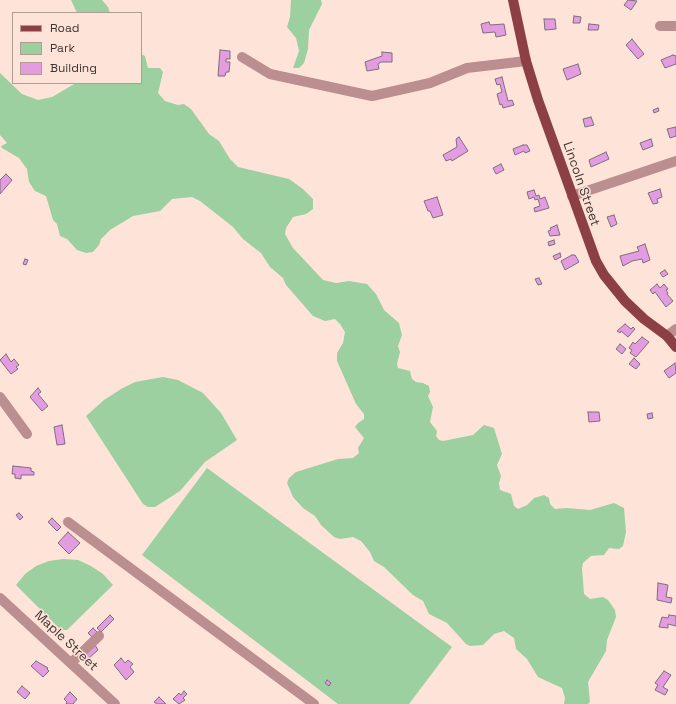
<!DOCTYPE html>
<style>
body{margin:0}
#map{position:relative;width:676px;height:704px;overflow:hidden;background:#fee3d8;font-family:"Space Grotesk",sans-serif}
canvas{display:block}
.legend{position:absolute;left:12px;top:12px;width:130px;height:72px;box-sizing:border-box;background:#fee3d8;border:1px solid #b29d95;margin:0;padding:5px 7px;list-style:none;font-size:12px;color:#403531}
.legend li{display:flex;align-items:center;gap:8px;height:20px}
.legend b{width:20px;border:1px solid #b29d95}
</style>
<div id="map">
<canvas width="676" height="704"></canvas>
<ul class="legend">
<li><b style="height:5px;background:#8c4046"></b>Road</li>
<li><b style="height:11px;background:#9cd0a0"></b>Park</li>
<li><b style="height:11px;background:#e39ce0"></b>Building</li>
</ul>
</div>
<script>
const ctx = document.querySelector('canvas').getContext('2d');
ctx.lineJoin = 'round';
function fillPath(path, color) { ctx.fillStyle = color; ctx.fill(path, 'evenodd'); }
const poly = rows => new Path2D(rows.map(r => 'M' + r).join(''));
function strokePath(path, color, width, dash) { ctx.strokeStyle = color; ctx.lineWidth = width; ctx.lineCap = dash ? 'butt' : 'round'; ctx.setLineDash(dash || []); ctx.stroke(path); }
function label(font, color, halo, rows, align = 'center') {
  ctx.font = font + ' "Space Grotesk",sans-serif'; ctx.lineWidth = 3; ctx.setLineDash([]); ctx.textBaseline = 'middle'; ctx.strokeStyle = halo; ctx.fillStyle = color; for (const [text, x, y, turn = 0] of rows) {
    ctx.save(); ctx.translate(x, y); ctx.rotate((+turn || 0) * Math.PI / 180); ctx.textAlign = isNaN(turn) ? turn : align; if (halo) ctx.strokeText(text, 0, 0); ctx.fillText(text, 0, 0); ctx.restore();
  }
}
fillPath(poly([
 [71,0,102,0,108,7,110,13,77,13],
 [291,0,321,0,322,4,309,30,308,49,304,63,299,68,293,68,299,51,296,38,287,27,290,17],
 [141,54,145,56,148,68,160,68,163,72,158,93,165,101,178,105,184,104,191,109,209,134,219,141,230,159,238,167,289,179,303,189,313,199,313,209,306,214,293,217,286,228,285,234,293,248,323,280,336,283,349,281,367,284,376,294,384,310,399,323,402,335,398,346,400,352,397,364,398,368,410,371,412,379,416,382,423,383,429,386,430,392,428,396,433,407,430,422,437,431,436,436,439,440,443,441,473,435,484,425,494,428,502,454,497,465,501,476,499,483,500,490,511,494,514,506,518,509,527,505,534,498,544,495,549,498,550,504,555,509,567,508,590,510,614,503,624,508,626,532,623,546,619,549,609,548,604,555,591,556,583,563,582,568,584,594,590,599,603,597,608,600,615,610,616,617,607,640,606,651,588,682,590,702,588,704,564,704,565,698,562,688,538,677,527,659,516,649,514,638,504,631,494,634,483,645,470,646,466,644,447,623,429,614,423,601,413,595,384,567,374,561,370,552,361,541,353,537,340,539,334,537,321,525,315,516,303,508,293,497,287,483,289,478,296,472,338,459,353,458,359,453,358,448,364,438,355,427,358,423,364,419,364,414,356,404,337,361,337,353,343,343,345,332,340,324,335,319,325,321,313,316,286,285,283,278,270,267,261,253,243,239,233,227,200,201,192,197,172,199,160,211,133,216,110,230,101,239,99,245,93,252,86,253,77,250,67,239,60,236,57,224,53,220,46,196,35,191,29,182,27,169,19,158,2,148,1,146,7,143,0,135,0,73,22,94,38,100,52,97,76,83,141,83],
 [163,377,178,380,203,393,221,413,237,440,205,462,180,491,155,507,148,507,143,504,86,416,104,400,121,389,135,382],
 [207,468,452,647,409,704,338,704,142,555],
 [63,559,78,560,91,566,103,574,113,585,67,630,61,630,16,585,25,574,36,566,49,561]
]), '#9cd0a0');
const building = poly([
 [628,0,637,1,631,10,624,5,628,0],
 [574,16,581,17,580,23,573,23,574,16],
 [544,19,555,19,556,29,545,30,544,19],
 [489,22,490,25,504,24,506,35,496,37,495,32,483,33,481,24,489,22],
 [589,24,599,25,598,30,588,30,589,24],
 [632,39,644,54,638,59,626,45,632,39],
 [220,50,230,51,230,59,226,59,226,62,230,62,229,72,226,72,225,76,218,76,220,50],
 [382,52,392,53,392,62,381,62,378,64,379,69,367,71,365,62,382,56,382,52],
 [673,55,676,56,676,64,665,68,661,60,673,55],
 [578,64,581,74,567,80,563,69,578,64],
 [502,77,508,101,512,100,514,105,503,108,502,104,500,105,497,94,502,92,500,84,497,85,495,79,502,77],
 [658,108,659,111,654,113,653,110,658,108],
 [591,117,594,125,585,127,583,119,591,117],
 [676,127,676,136,670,138,667,129,676,127],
 [459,137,468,151,452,161,451,159,446,161,443,155,457,147,456,139,459,137],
 [651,139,653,146,643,150,640,143,651,139],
 [523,145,527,145,530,151,525,153,524,151,515,155,513,149,523,145],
 [606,152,609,159,591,167,589,160,606,152],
 [501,164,504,170,496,174,493,168,501,164],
 [6,174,12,180,0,194,0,180,6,174],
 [660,189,662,197,657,199,658,203,653,204,648,193,660,189],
 [534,190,536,196,539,195,540,199,545,197,549,208,535,212,534,208,540,206,538,199,535,200,534,197,529,199,527,192,534,190],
 [437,197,443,215,433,218,430,211,428,211,424,201,437,197],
 [614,215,617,224,611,227,607,217,614,215],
 [557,225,560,235,550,236,548,231,551,230,550,228,557,225],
 [554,240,555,244,549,246,548,242,554,240],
 [645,244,650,260,643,263,642,259,632,261,623,266,620,256,639,251,637,247,645,244],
 [560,253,561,257,555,260,553,256,560,253],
 [572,255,575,255,579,262,565,270,561,261,572,255],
 [25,259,28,260,26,265,23,264,25,259],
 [665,270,668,274,663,277,660,273,665,270],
 [539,278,542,284,538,285,535,279,539,278],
 [657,284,660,288,664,284,668,289,666,290,668,293,667,294,673,301,666,307,655,292,653,294,650,290,657,284],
 [625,324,631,329,633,327,635,329,628,337,621,331,620,333,617,331,625,324],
 [642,337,649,342,636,357,630,353,632,350,629,348,633,342,635,344,642,337],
 [620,344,626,349,622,354,616,349,620,344],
 [6,354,11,362,14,359,19,365,16,367,18,369,11,374,0,360,6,354],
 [634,358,640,364,636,369,629,364,634,358],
 [675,363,676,373,669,378,664,371,675,363],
 [38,388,41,392,38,394,48,406,42,411,30,397,38,388],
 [588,412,599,412,600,421,589,422,588,412],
 [652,413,653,418,648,419,647,414,652,413],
 [62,425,65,444,57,445,54,427,62,425],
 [13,466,31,468,31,471,34,472,34,475,21,475,21,479,15,478,15,474,12,474,13,466],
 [19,513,23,517,20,520,16,515,19,513],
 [52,518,61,527,57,531,48,522,52,518],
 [68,532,80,543,69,554,58,543,68,532],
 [658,583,668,585,666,597,672,598,671,603,657,600,658,583],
 [110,615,114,619,101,632,97,628,110,615],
 [669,615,676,616,676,626,668,624,668,628,659,627,662,617,668,618,669,615],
 [93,628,99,634,94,639,88,633,93,628],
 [95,645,98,650,88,659,83,653,95,645],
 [121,658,125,663,128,660,133,664,130,667,134,672,126,680,114,665,121,658],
 [36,661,48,668,47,669,49,671,43,677,31,666,36,661],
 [664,671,671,675,663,687,668,690,665,695,655,690,658,685,655,683,664,671],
 [327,680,331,683,329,686,325,683,327,680],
 [22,686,30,693,25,699,17,692,22,686],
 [184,691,187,694,183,698,185,700,179,704,173,699,179,693,181,695,184,691],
 [70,692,77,699,73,704,66,704,67,702,64,699,70,692],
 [159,697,166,704,157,704,154,702,159,697]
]);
fillPath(building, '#e39ce0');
strokePath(building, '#7f6d7e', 1);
strokePath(poly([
 [660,26,676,26],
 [242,57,270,74,372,96,430,83,467,68,526,61],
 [572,196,676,161],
 [667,336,676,329],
 [0,397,27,434],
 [68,522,314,704],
 [0,598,115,704],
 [71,663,99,636]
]), '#bb8e8f', 10);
strokePath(poly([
 [513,0,526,61,538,100,596,261,604,275,625,301,644,319,667,336,676,347]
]), '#8c4046', 10);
label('13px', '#403531', '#fee3d8', [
 ["Lincoln Street",581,184,71],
 ["Maple Street",66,641,43]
]);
</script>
